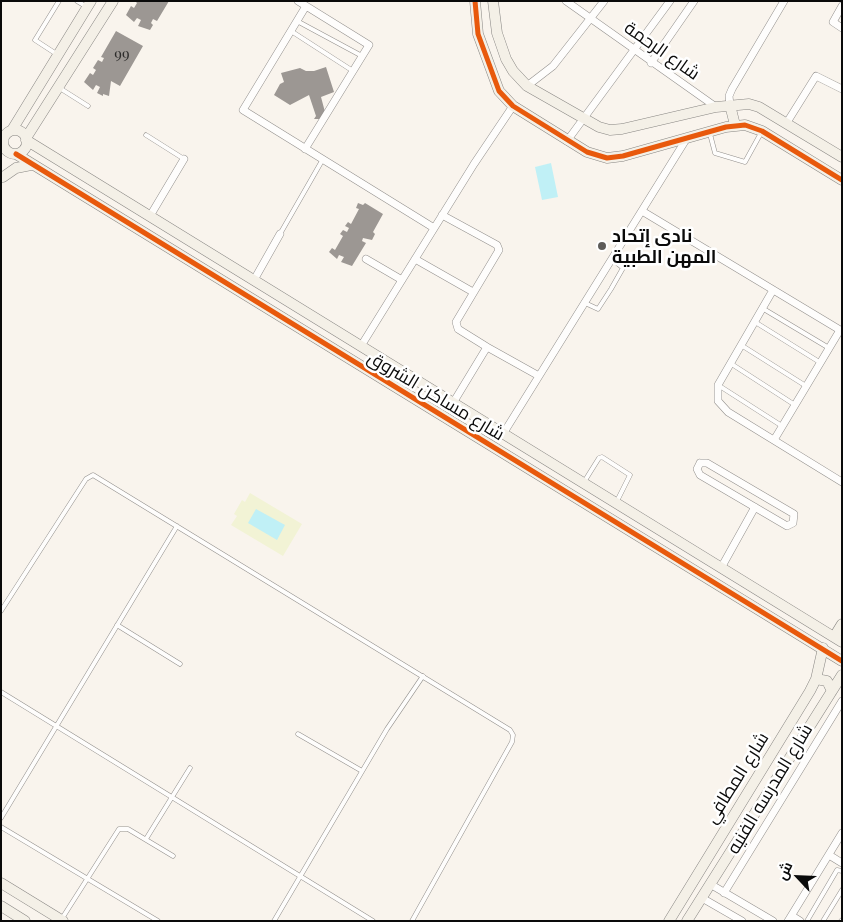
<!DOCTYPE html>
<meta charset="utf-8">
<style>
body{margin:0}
#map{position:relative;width:843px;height:922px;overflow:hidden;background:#f9f4ed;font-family:"Playfair Display",Cairo,serif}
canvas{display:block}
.frame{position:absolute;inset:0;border:2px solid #0a0a0a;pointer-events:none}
.north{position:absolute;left:773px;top:852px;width:50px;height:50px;-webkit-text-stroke:4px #fff;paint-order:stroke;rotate:295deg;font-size:14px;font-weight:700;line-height:20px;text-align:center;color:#0a0a0a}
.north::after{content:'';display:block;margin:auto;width:18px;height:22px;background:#0a0a0a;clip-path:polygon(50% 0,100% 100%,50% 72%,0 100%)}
</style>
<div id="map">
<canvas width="843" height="922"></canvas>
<div class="frame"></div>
<div class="north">ش</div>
</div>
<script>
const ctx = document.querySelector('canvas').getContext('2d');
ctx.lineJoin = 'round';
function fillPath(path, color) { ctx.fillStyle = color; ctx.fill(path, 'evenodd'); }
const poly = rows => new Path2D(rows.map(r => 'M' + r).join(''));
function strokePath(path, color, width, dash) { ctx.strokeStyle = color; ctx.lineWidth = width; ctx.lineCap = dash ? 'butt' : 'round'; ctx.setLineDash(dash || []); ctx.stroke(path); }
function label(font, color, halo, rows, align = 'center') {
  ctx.font = font + ' "Playfair Display",Cairo,serif'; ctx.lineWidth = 5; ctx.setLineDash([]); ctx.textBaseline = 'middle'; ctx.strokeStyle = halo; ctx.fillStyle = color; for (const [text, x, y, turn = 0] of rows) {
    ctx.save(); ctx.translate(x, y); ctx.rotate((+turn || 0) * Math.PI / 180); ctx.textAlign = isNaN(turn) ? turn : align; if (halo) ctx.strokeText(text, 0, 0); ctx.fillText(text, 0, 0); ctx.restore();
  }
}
fillPath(poly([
 [250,493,302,524,283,556,231,525,237,516,234,514,242,500,245,502]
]), '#f2f3d5');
fillPath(poly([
 [551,163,558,197,542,200,535,167],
 [256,509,285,525,277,540,248,523]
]), '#c0f0f6');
fillPath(poly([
 [135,1,169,1,157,21,153,19,151,23,153,25,150,30,138,26,141,20,137,18,134,22,126,15,131,6,134,8,137,3],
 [116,31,143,46,120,86,111,81,109,96,103,94,103,96,97,93,100,87,96,85,93,90,84,82,90,73,93,75,96,70,93,68,98,60,102,62,104,58,101,57],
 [326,67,334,92,321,97,325,112,321,119,314,119,316,116,309,95,290,105,274,95,280,84,284,82,281,73,300,68,306,71,314,71],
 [358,203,363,205,365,203,383,214,373,232,375,234,372,240,363,238,362,241,366,243,352,266,341,262,344,257,339,255,337,259,329,252,332,248,335,250,343,236,340,234,343,230,347,232,349,228,345,226,348,222,351,224,359,209,356,208]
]), '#9c9793');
const lane = poly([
 [77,1,87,7],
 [297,21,362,56],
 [291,31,353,71],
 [58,55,35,40,59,1],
 [58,87,88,106],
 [710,134,715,153,745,162,761,133],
 [146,135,184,159],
 [280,234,323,159],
 [585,303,598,309,611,289,623,268,612,259],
 [762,308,829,348],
 [755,322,821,363],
 [741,345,806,386],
 [730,363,795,405],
 [718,385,782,426],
 [584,482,599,458,602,457,630,475,617,501],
 [1,611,86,479,93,475,510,730,513,735,512,742,412,921],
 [117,625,180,664],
 [1,692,373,921],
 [298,734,362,771],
 [1,818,177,526],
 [1,827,158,921],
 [146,839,190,768],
 [61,920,119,829,128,829,173,856],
 [274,921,387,729,423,676],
 [807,921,837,870,842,871],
 [823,921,842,890],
 [841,921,842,920]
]);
const street = poly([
 [298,1,369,45,305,149],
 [566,1,716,107],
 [306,6,243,110,434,228],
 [842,6,833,22,842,28],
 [651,63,694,1],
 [527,86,553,66,604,1],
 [730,105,729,96,732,89,784,1],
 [786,124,816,76,842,89],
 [567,141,670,1],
 [642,211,840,330,774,440],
 [442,215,497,245,499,250,456,322,458,329,487,347,453,403],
 [150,216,184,159],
 [366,259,402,280],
 [415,259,473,292],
 [254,280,280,234],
 [773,290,718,385,718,401,728,412,842,482],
 [361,346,474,164,513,106],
 [487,347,539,376],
 [503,434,687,138],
 [700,463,707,463,794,514,793,523,787,526,700,475,697,469,700,463],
 [721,568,755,507],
 [829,855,842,863],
 [710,884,773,921],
 [724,893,842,701],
 [702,898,742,921],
 [792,916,800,921],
 [788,921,842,833]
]);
const secondary = poly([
 [475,1,478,34,499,91,513,106,587,152,607,158,623,156,726,127,745,125,762,131,842,180],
 [493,1,497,33,506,59,513,71,527,86,599,127,610,130,622,129,716,107,749,104,759,107,842,157],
 [730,105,735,125],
 '3 142a12 12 0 1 1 24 0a12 12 0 1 1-24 0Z',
 [12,130,91,1],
 [26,138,113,1],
 [26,140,842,642],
 [16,154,842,661],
 [3,177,16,168,31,165],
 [834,637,842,624],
 [816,679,827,681,832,691],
 [1,883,63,921],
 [1,906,25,921],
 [669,921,810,691,816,679,823,648],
 [687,921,842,675]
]);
strokePath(lane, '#928f8c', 5);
strokePath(street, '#928f8c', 8);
strokePath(secondary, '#888683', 11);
strokePath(lane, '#fefdfc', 4);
strokePath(street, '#fefdfc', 7);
strokePath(secondary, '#f4f0e7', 10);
strokePath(poly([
 [475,1,478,34,499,91,513,106,587,152,607,158,623,156,726,127,745,125,762,131,842,180],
 [16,154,842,661]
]), '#e8590c', 5);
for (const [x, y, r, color] of [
 [602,246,5,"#5e5c59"]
]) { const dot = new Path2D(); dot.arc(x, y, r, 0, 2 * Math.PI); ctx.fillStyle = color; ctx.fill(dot); strokePath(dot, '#fff', 2); }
label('15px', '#2e2d2c', null, [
 ["99",122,54]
]);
label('18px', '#0a0a0a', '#fff', [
 ["شارع الرحمة",662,51,35],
 ["شارع مساكن الشروق",436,396,31],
 ["شارع المطافي",737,778,-58],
 ["شارع المدرسه الفنيه",770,789,-59]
]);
label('bold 18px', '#0a0a0a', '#fff', [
 ["نادى إتحاد",612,236],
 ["المهن الطبية",612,257]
], 'left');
</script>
